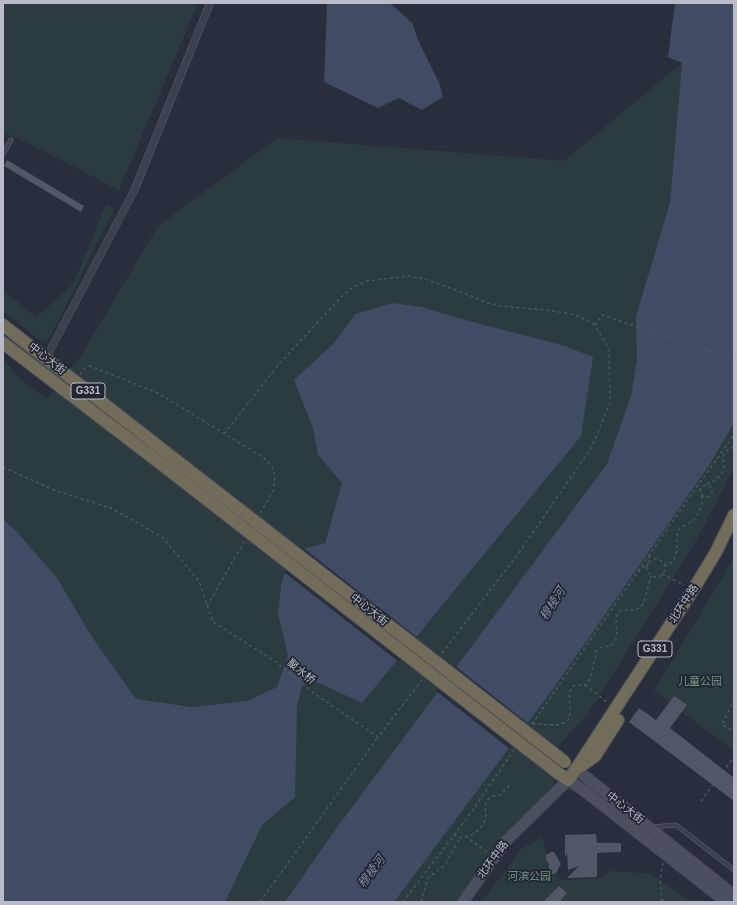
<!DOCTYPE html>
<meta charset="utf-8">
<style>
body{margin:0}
#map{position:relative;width:737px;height:905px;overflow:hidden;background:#292e3d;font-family:Helvetica,sans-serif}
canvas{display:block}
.frame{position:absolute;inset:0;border:4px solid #b9bcc8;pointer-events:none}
</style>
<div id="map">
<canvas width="737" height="905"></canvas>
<div class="frame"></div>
</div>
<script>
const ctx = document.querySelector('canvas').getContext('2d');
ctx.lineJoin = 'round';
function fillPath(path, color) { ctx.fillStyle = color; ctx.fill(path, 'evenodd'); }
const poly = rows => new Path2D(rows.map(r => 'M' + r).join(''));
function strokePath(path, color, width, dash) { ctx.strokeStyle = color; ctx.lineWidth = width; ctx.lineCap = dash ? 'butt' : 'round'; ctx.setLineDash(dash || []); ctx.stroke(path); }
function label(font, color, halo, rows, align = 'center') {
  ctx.font = font + ' Helvetica,"Noto Sans SC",sans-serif'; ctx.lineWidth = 3.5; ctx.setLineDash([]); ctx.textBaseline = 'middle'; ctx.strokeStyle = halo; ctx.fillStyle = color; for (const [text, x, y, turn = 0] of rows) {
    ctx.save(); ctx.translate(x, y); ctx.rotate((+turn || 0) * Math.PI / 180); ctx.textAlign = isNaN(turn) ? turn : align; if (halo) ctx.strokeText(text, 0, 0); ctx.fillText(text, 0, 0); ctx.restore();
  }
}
fillPath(poly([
 [3,3,198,3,119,190,20,139,3,133],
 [682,63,670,202,636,316,734,347,734,467,697,539,588,714,558,746,551,772,554,783,552,788,553,795,547,801,513,824,456,902,3,902,3,361,7,364,20,379,47,399,80,357,158,226,277,138,564,161],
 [106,204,114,209,50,338,45,341,39,340,3,311,3,291,37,317,74,283],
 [734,557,734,751,654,691],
 [542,837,550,866,562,880,601,878,609,871,643,873,653,875,691,902,482,902,520,850]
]), '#2c3b3f');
fillPath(poly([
 [327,3,390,3,412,23,418,40,440,85,443,97,422,110,399,98,378,108,324,82],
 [675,3,734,3,734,423,708,467,553,689,394,902,285,902,333,833,607,464,631,396,637,360,636,316,670,202,682,63,668,57],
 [393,303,422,307,465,320,562,345,593,357,581,436,362,703,319,683,303,682,297,707,295,797,262,825,225,902,3,902,3,519,17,532,57,578,90,634,136,699,191,707,248,701,277,687,288,656,278,613,282,580,296,551,325,543,342,483,318,455,313,428,294,380,333,344,356,314]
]), '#414b64');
fillPath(poly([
 [302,547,418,638,399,662,284,572,295,549],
 [455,666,529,724,510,749,436,691]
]), '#292e3d');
fillPath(poly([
 [7,160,84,206,81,212,4,166],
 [674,696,687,705,670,728,734,778,734,801,629,722,639,708,656,720],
 [596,834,597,843,621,843,621,852,597,853,597,877,567,878,579,866,568,870,567,853,565,857,565,835],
 [551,852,554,852,561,864,556,873,553,874,549,874,549,864,546,859,546,855],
 [559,886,567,893,559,902,543,902]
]), '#525768');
const lane = poly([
 [3,154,11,140],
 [652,827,676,825,734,870]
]);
const street = poly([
 [46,358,135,189,210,3]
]);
const secondary = poly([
 [576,769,734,895],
 [463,902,506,841,568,780,583,790,726,902]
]);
const highway = poly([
 [3,325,172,457],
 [3,343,165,467],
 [581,766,595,756,618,720],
 [558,773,568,780,576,769,693,590,716,552,734,515]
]);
strokePath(lane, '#575c68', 5);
strokePath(street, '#575c68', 8);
strokePath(secondary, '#464a57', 12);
strokePath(highway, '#444955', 14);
strokePath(poly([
 [80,374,86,367,90,366,158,393,264,458,272,466,275,477,273,491,260,514],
 [224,434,279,364,307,334,344,294,352,288,367,281,408,276,425,279,461,292,488,303,501,306,545,310,572,314,585,319,595,325],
 [3,467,54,490,111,508,162,537,199,581,213,622,276,662,315,694,378,737,422,680],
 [707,484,716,480,722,473,724,467,723,458,724,454,729,449,734,447],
 '700 491a6 6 0 1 1 12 0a6 6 0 1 1-12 0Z',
 '647 568a9 9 0 1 1 18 0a9 9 0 1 1-18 0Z',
 [664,566,672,562,676,556,677,550,677,535,678,531,682,527,693,521,699,512,702,504,702,496],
 [638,572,648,563,651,553],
 [662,574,684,585],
 [207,606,244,542],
 [442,653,518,554,592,447,610,403,609,349,595,325,602,315,734,359],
 [585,685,608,703],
 [734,699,722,725,734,731],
 [532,724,686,502,734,435],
 [532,724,557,725,564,723,569,719,570,711,569,692,575,685,585,685,589,680,592,673,596,652,599,648,605,647,612,645,616,639,617,630,616,622,617,616,621,610,636,610,641,607,645,599,651,576],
 [701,801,734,757],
 [454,835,461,838,471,835,479,830,484,822,486,815,485,806,487,800,493,796,500,795,512,783],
 [465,836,488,853],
 [663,863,660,879,662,899,664,902],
 [260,902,378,737],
 [403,902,470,814,514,750],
 [421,902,428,878,445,865,458,841,461,838],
 [660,902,662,899]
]), '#4b585d', 1.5, [3, 3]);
strokePath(lane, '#3c414e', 3.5);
strokePath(street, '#3c414e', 7);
strokePath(secondary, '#4b5060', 10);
strokePath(highway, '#726c5a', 12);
const highwayBridge = poly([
 [172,457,565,762],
 [165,467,558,773]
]);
strokePath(highwayBridge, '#444955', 14, []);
strokePath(highwayBridge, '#726c5a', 12);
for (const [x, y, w] of [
 [88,391,34],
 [655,649,34]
]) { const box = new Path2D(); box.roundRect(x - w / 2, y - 8, w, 16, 3); ctx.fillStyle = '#212633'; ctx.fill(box); strokePath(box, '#b9bcc8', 1); }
label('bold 10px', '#b9bcc8', null, [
 ["G331",88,391],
 ["G331",655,649]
]);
label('11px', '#b9bcc8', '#212633', [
 ["中心大街",47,359,38],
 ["北环中路",684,604,-57],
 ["中心大街",369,610,38],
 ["聚水桥",301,672,39],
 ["中心大街",625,808,38],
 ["北环中路",493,860,-54]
]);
label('11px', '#739680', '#212633', [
 ["儿童公园",700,682],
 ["河滨公园",529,877]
]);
label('italic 12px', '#848fab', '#212633', [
 ["穆棱河",553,604,-58],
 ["穆棱河",372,872,-54]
]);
</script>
